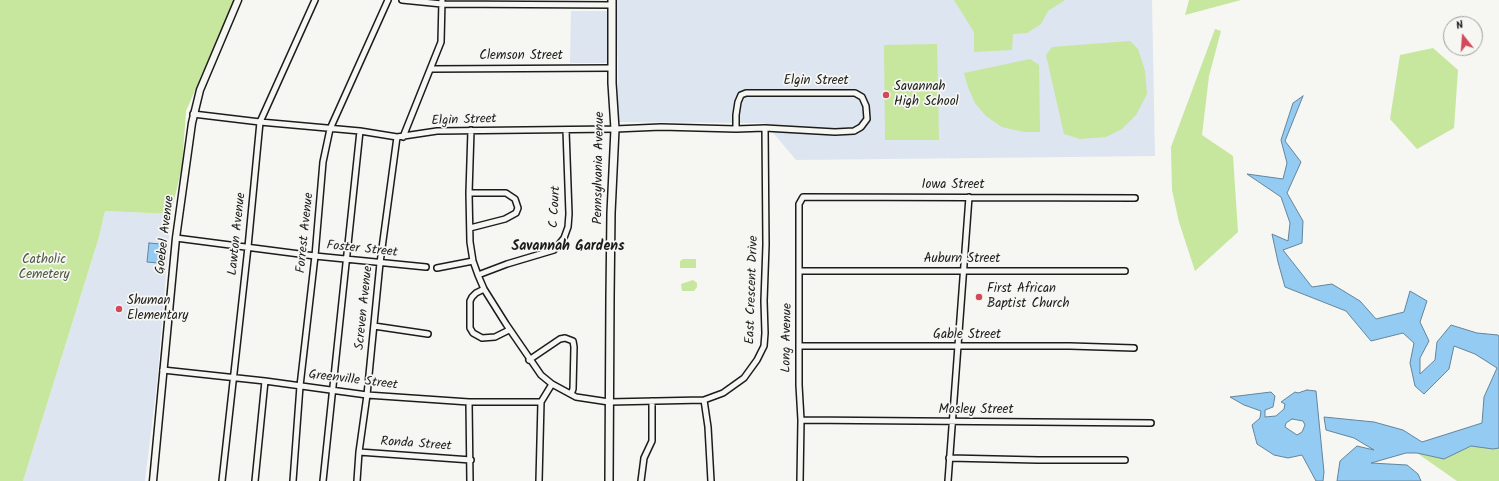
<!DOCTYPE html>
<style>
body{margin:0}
#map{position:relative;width:1499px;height:481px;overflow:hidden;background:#f6f6f2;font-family:Kalam,sans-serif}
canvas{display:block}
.north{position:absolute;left:1443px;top:16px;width:40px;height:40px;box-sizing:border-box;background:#f6f6f2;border:1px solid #9f9f9c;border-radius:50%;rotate:343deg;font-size:11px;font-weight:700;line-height:16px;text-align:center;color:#1c1c1c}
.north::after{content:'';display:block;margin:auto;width:14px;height:18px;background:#d1495b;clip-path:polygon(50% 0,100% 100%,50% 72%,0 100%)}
</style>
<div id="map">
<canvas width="1499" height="481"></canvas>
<div class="north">N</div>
</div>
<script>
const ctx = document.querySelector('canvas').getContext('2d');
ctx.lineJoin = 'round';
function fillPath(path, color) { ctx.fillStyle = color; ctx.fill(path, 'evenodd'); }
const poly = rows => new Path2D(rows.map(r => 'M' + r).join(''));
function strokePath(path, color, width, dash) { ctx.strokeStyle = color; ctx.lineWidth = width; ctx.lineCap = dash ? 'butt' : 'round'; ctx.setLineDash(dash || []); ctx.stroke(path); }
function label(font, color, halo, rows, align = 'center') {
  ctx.font = font + ' Kalam,sans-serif'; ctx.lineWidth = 3.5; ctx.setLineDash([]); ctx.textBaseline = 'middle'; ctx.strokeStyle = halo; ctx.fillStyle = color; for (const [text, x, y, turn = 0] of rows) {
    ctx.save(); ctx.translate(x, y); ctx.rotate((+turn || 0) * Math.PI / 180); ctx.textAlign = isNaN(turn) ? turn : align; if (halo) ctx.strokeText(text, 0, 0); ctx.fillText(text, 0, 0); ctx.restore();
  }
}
fillPath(poly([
 [616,0,1152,0,1155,156,796,160,765,123,617,122,618,68],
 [571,11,608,11,607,63,570,63],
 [105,211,171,214,157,382,145,481,23,481,99,237]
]), '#dde5f0');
fillPath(poly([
 [0,0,234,0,186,111,182,166,171,214,105,211,99,237,23,481,0,481],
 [954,0,1065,0,1048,11,1041,24,1027,33,1013,34,1012,50,974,52,974,32],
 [1189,0,1241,0,1185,15],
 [1215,29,1221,31,1209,76,1202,135,1233,156,1238,232,1195,271,1179,222,1172,190,1171,147],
 [1130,41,1138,49,1145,71,1147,94,1136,115,1122,129,1106,137,1080,139,1064,134,1046,55,1052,47],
 [937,44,939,140,885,140,884,45],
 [1433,48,1458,70,1454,128,1417,149,1390,119,1400,55],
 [1030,59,1039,65,1040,132,1024,132,1002,127,986,116,975,103,968,87,964,73],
 [683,259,696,259,696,268,680,268,680,261],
 [693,280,697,283,697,287,694,291,682,291,681,284],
 [1471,446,1493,449,1499,448,1499,481,1457,481,1417,453,1444,459]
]), '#c7e69e');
const water = poly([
 [1303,96,1285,141,1301,162,1287,193,1303,221,1302,243,1283,250,1312,287,1332,284,1360,301,1376,319,1404,312,1410,291,1427,301,1420,322,1429,341,1420,358,1420,374,1435,360,1437,342,1451,325,1477,333,1498,335,1499,337,1499,448,1493,449,1471,446,1444,459,1417,453,1406,453,1371,463,1407,465,1418,474,1421,481,1337,481,1340,461,1357,446,1374,450,1354,438,1326,430,1324,417,1374,422,1403,430,1422,442,1482,423,1484,397,1497,368,1475,354,1454,346,1449,369,1424,394,1415,386,1410,363,1414,343,1403,333,1371,341,1346,311,1285,287,1278,262,1272,234,1288,241,1290,223,1281,197,1247,174,1283,179,1287,163,1281,140,1293,103,1303,96],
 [149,243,160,244,158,263,147,262,149,243],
 [1307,390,1316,391,1324,472,1323,481,1316,481,1302,455,1288,458,1274,455,1257,444,1252,425,1260,418,1261,411,1244,405,1230,397,1271,392,1275,396,1273,407,1265,410,1265,417,1276,416,1284,409,1285,404,1281,402,1295,392,1298,393,1307,390],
 [1292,419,1303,421,1305,425,1302,432,1297,435,1285,427,1286,423,1292,419]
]);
fillPath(water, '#93cbf2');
strokePath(water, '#63859c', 1);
const minor = poly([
 [402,0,442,4,612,5],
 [431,69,612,68],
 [193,114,260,122,360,131,397,137,437,131,615,129,661,127,736,129,765,128,835,132,854,131,861,127,867,119,866,106,862,97,855,93,746,93,741,95,738,102,736,115,736,129],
 [471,130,469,193,470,242,473,261,478,275,484,289,506,324,541,375,552,384,576,397,609,402,704,400,723,393,744,378,757,360,764,346,765,333,764,301,766,245,765,128],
 [403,137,441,42,442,0],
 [469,193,506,193,515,199,518,208,516,213,505,219,470,228],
 [176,238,315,256,426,267],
 [437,268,473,261],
 [800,271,1125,271],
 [478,275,507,264,554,250,564,238,568,227,569,214,566,130],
 [484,289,476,293,472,297,470,301,470,328,473,333,482,338,495,337,509,330],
 [374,326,428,334],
 [800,346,1070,346,1134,348],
 [529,360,560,339,565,338,573,341,574,347,573,389,571,394],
 [163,370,265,381,367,395,469,402,541,402],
 [704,400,708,427,711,481],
 [469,402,470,481],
 [801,420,1151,423],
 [359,452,471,460],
 [949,458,1038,460,1125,460],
 [222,481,248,247,260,122,315,0],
 [255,481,265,381],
 [293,481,300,386,315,256,323,162,330,129,388,0],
 [323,481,360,131],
 [357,481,359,452,367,395,380,263,397,137],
 [539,481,541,402,552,384],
 [641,481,644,458,652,441,652,401],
 [800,481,801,420,799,385,799,204,803,197,1135,198],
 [948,481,969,197]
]);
const tertiary = poly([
 [153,481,176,238,192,123,200,90,238,0]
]);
const secondary = poly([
 [609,481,610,297,611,213,615,129,612,83,612,0]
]);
strokePath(minor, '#1c1c1c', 8);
strokePath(tertiary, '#1c1c1c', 9);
strokePath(secondary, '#1c1c1c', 10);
strokePath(minor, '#f6f6f2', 5);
strokePath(tertiary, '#f6f6f2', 6);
strokePath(secondary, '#f6f6f2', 7);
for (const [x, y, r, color] of [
 [886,95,4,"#d1495b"],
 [979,297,4,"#d1495b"],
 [119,309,4,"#d1495b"]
]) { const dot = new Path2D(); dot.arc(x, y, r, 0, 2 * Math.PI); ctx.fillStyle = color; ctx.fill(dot); strokePath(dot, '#f6f6f2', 1.5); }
label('13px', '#1c1c1c', '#f6f6f2', [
 ["Clemson Street",521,57],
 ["Elgin Street",816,82],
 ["Elgin Street",464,121,-2],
 ["Pennsylvania Avenue",600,168,-89],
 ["Iowa Street",953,186],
 ["C Court",556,207,-87],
 ["Forrest Avenue",306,233,-84],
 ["Lawton Avenue",238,234,-84],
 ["Goebel Avenue",166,235,-83],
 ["Foster Street",362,250,6],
 ["Auburn Street",962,260],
 ["East Crescent Drive",753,290,-88],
 ["Screven Avenue",365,308,-84],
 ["Gable Street",967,336],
 ["Long Avenue",788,338,-89],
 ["Greenville Street",353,381,7],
 ["Mosley Street",976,411],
 ["Ronda Street",416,445,4]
]);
label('13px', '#1c1c1c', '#f6f6f2', [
 ["Savannah",894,88],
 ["High School",894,103],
 ["First African",987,290],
 ["Baptist Church",987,305],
 ["Shuman",127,302],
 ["Elementary",127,317]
], 'left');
label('13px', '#4f5943', '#f6f6f2', [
 ["Catholic",44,261],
 ["Cemetery",44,276]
]);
label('bold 14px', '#1c1c1c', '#f6f6f2', [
 ["Savannah Gardens",568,248]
]);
</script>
